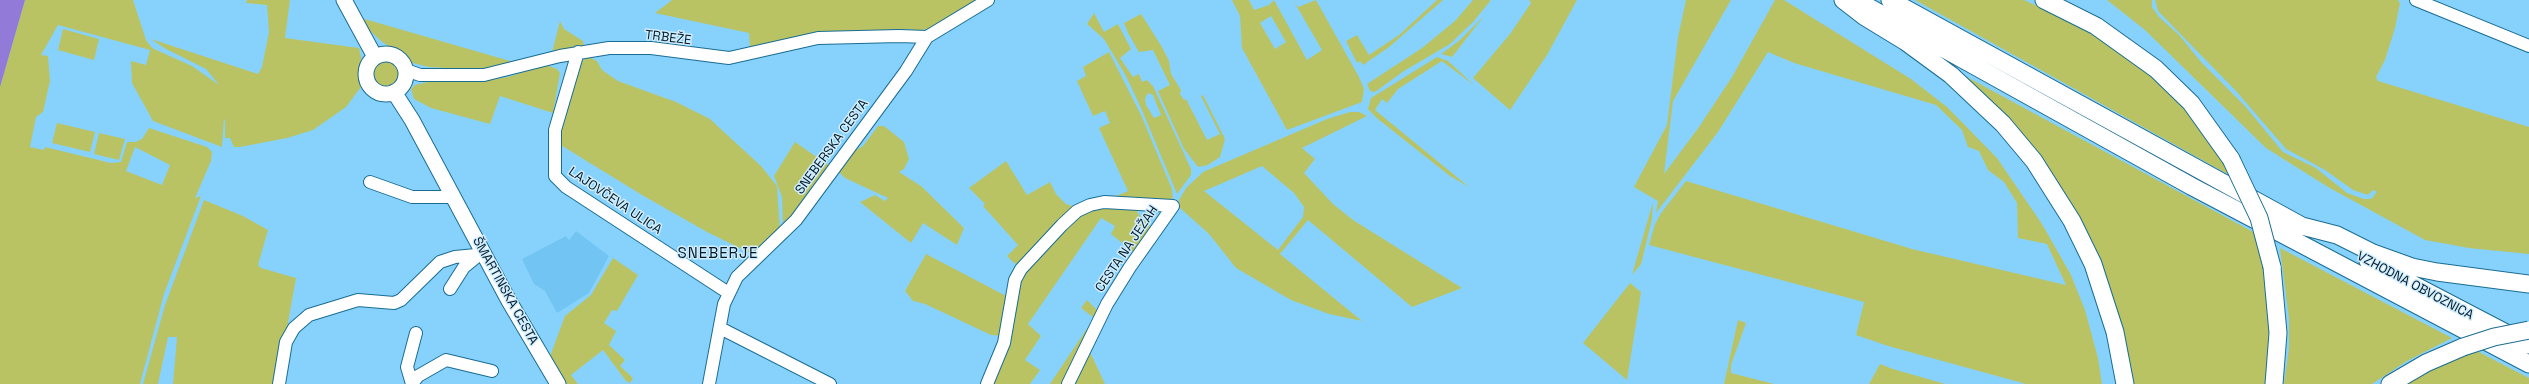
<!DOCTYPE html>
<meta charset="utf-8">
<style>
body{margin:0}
canvas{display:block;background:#86d2fd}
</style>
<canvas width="2529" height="384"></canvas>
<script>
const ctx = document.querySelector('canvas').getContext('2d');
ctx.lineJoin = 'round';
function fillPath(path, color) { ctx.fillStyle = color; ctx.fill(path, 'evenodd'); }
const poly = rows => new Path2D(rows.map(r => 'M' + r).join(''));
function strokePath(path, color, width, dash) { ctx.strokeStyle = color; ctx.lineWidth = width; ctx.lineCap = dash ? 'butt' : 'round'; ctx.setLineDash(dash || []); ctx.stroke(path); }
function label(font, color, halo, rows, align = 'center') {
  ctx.font = font + ' "Space Grotesk",sans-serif'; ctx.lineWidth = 3; ctx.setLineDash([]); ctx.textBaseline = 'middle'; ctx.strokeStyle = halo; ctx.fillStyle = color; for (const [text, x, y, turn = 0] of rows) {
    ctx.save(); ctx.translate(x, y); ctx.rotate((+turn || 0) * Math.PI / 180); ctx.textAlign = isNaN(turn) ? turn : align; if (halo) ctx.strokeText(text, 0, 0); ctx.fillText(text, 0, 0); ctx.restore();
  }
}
fillPath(poly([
 [576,231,609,256,589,293,557,313,545,291,534,284,522,259,566,236,569,240]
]), '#72c5f3');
fillPath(poly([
 [25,0,133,0,146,40,152,48,192,66,219,85,206,69,166,49,151,39,258,74,262,67,269,32,267,5,246,3,247,0,290,0,285,38,359,48,362,62,361,87,346,107,313,130,287,138,240,147,234,147,230,138,225,138,225,122,224,118,222,147,153,121,132,83,131,61,146,65,150,50,58,25,41,55,48,56,50,81,43,112,36,117,30,147,44,150,45,147,111,163,121,162,127,142,135,142,142,139,149,128,207,147,212,152,211,161,195,198,201,196,164,294,140,384,0,384,0,87],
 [135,147,170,165,162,185,126,171],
 [672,0,981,0,928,29,912,31,911,29,881,30,881,32,750,48,749,33,655,13],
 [1232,0,1249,0,1254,10,1269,5,1274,0,1307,60,1322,50,1293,0,1298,7,1316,0,1359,77,1364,89,1362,102,1287,130,1242,48,1240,16],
 [1271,16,1286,42,1275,49,1260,23],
 [1437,0,1443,0,1389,47,1363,65,1360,61,1357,63,1346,41,1357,35,1369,55,1399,35],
 [1473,0,1491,0,1473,22,1450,44,1404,71,1375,92,1370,91,1367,84,1422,48,1455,21],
 [1529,0,1577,0,1547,55,1510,110,1473,78,1510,34,1531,3],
 [1686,0,1731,0,1673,101,1664,174,1699,127,1732,77,1775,0,1784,0,1911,79,1947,107,1997,158,2042,224,2071,275,2085,310,2098,358,2102,384,2026,384,1888,346,1856,335,1864,302,1649,245,1655,224,1661,213,1686,181,1912,249,2066,285,2047,244,2018,238,2017,203,2004,182,1988,170,1979,151,1968,147,1962,130,1936,105,1794,63,1768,52,1718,132,1656,213,1658,201,1634,187,1667,125,1678,37],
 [1915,0,2024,0,2080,25,2121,50,2174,95,2215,147,2231,176],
 [2107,0,2152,0,2152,7,2159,17,2179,35,2202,63,2245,106,2283,152,2316,168,2347,193,2364,199,2371,199,2377,192,2373,190,2368,195,2353,190,2325,170,2286,149,2236,91,2158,11,2155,0,2398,0,2400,3,2395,28,2385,60,2376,77,2378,81,2529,127,2529,254,2469,248,2425,240,2328,187,2266,148,2145,30],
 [1094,13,1104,32,1118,24,1131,49,1120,58,1133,77,1139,74,1142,82,1147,80,1153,86,1191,169,1191,175,1177,194,1141,108,1126,76,1104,39,1087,24],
 [1148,93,1153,95,1161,115,1154,118,1146,105,1145,98],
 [1141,14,1162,47,1169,61,1171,74,1181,90,1180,94,1184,100,1186,99,1207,140,1220,134,1201,96,1203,95,1225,139,1220,157,1208,165,1198,167,1184,149,1158,91,1170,85,1153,50,1139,52,1128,33,1124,23],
 [1484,16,1452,57,1441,54,1460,40],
 [361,18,517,63,478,70,429,67,413,63,381,41,362,23],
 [560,21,564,29,583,41,584,46,552,53],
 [63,29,99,39,94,60,58,50],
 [1109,52,1141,115,1172,189,1173,201,1112,198,1128,191,1099,128,1110,123,1105,111,1093,116,1077,81,1086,76,1083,67],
 [589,57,597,61,602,70,618,81,676,102,710,119,724,132,761,166,777,186,780,230,752,254,707,232,642,195,559,144,559,136,578,68,580,68,583,60],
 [1437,57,1448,61,1475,86,1442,61,1398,89,1387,103,1382,99,1375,110,1469,187,1450,176,1378,119,1368,109,1371,98],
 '373 74a13 13 0 1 1 26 0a13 13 0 1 1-26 0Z',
 [546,65,557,69,560,73,553,113,500,96,490,124,431,108,414,99,411,89,415,85,428,82,475,82,508,77],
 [1967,77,2255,233,2266,281,2271,319,2267,384,2131,384,2095,253,1966,80],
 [1350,112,1359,112,1367,116,1302,148,1315,159,1304,173,1333,204,1353,220,1462,288,1412,307,1308,220,1280,254,1362,321,1329,314,1291,300,1236,268,1209,234,1180,208,1179,200,1186,188,1203,172,1327,119],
 [1262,166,1294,193,1304,207,1303,217,1278,250,1204,191],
 [57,123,95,132,90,152,52,143],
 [878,126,884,126,904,142,909,159,904,169,899,172,921,186,964,228,957,245,923,223,911,243,860,202,875,195,885,201,888,198,845,178,838,171,856,150,863,146],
 [99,133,125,139,119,160,94,154],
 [795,142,831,167,783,227,782,197,774,176],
 [1006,161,1027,195,1050,182,1056,194,1066,204,1075,207,1020,265,1014,263,1007,256,1018,245,983,206,985,204,969,188],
 [204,200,243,216,268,230,258,265,261,268,296,278,277,384,173,384,177,337,168,337,158,384,143,384,165,305],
 [1653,202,1652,219,1641,264,1632,275],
 [1093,206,1140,209,1137,212,1140,216,1151,227,1135,253,1111,234,1115,226,1101,218,1028,324,1041,336,1025,360,1040,370,1030,384,991,384,1018,278,1064,225],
 [2280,248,2452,338,2407,361,2372,384,2284,384,2289,348,2289,319],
 [926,254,1008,297,1003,336,991,335,925,304,913,301,905,291],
 [613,258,638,275,617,311,612,310,604,323,616,331,609,345,625,360,620,366,633,378,630,383,626,381,603,350,571,375,578,384,565,384,549,359,565,316,591,295],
 [1630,283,1641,292,1640,299,1627,380,1583,343],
 [1087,300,1097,310,1104,308,1081,358,1064,384,1050,384,1094,318,1081,308],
 [1738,320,1746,323,1731,365,1731,373,1774,384,1724,384],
 [2475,350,2529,378,2529,384,2404,384,2443,363],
 [1090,352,1105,384,1071,384],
 [1880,364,1893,369,1945,384,1869,384]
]), '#bac363');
fillPath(poly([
 [0,0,25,0,0,87]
]), '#927ad8');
const minor = poly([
 [2416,0,2529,46],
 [578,52,555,130,555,176,566,187,727,292],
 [406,70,420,75,484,75,560,56,609,48,651,48,729,58,818,38,899,36,927,37],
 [370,182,412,197,454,197],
 [450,289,464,267,480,254],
 [720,328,830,384],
 [279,384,286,342,294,328,309,315,358,300,394,303,401,300,440,262,455,257,476,255],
 [412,384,418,376,446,360,492,371],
 [412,384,407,367,416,333],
 [709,384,724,304,737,277,796,220,906,71,927,37,988,0],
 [987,384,1004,343,1015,280,1021,269,1062,225,1077,211,1090,205,1104,202,1173,206,1130,267,1107,304,1068,384]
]);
const major = poly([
 [344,0,375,57],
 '366 74a20 20 0 1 1 40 0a20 20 0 1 1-40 0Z',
 [394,92,412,120,509,301,558,384]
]);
const highway = poly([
 [1843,0,1865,17,1906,42,1951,75,2003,124,2034,161,2072,221,2093,264,2115,332,2125,384],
 [1856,0,2191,186,2529,364],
 [1890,0,2302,226,2337,235,2373,253,2412,267,2437,272,2529,284],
 [2044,0,2096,26,2156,69,2191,103,2231,159],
 [2368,261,2529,345],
 [2272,267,2278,333,2274,384],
 [2390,384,2426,363,2463,347]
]);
strokePath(minor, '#1a6d93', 14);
strokePath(major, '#1a6d93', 17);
strokePath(highway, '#1a6d93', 19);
strokePath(minor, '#fff', 12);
strokePath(major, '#fff', 15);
strokePath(highway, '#fff', 17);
const highwayBridge = poly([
 [2231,159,2259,218,2272,267],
 [2463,347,2494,337,2529,330]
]);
strokePath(highwayBridge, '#1a6d93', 19, []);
strokePath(highwayBridge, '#fff', 17);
label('13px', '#001928', '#d0edfe', [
 ["TRBEŽE",668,38,7],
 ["SNEBERSKA CESTA",832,147,-54],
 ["LAJOVČEVA ULICA",615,201,34],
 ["CESTA NA JEŽAH",1127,249,-56],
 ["VZHODNA OBVOZNICA",2415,286,28],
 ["ŠMARTINSKA CESTA",505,291,61]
]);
ctx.letterSpacing = '1px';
label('15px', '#001928', '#d0edfe', [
 ["SNEBERJE",718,254]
]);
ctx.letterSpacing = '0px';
</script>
